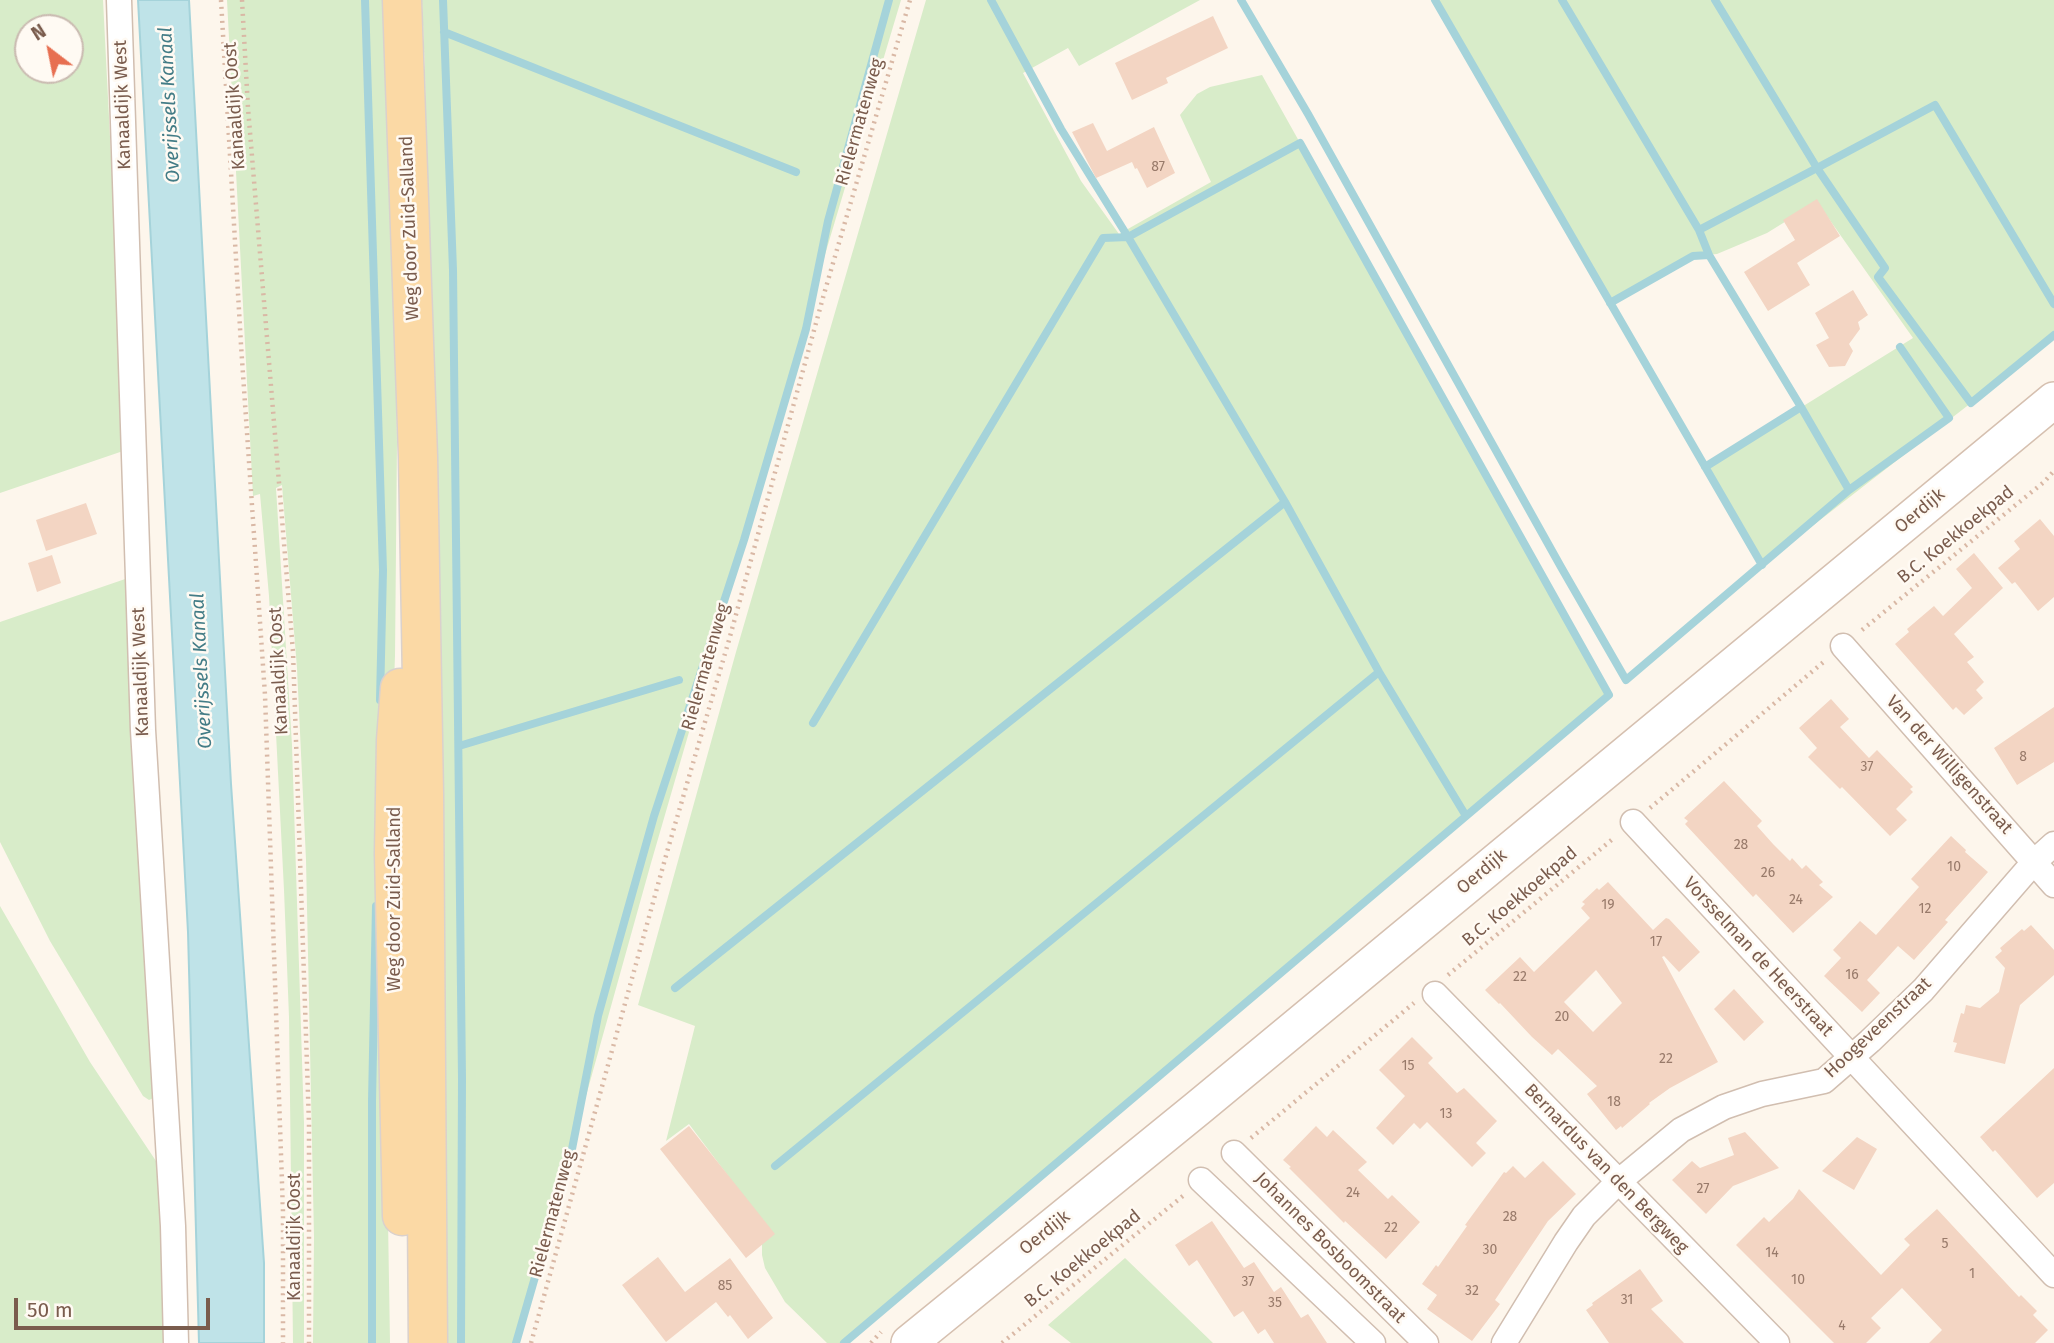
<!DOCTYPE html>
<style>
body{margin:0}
#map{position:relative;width:2054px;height:1343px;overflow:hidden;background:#fdf6ec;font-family:"Fira Sans",sans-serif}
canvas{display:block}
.north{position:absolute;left:14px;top:14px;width:70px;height:70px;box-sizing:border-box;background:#fffaf3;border:2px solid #cabbb1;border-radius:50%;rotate:328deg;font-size:19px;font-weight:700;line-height:28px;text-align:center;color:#7a5c4d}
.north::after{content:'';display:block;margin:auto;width:24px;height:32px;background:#e76f51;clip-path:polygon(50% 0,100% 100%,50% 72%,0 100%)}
.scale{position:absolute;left:14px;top:1298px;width:196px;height:32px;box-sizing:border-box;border:4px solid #7a5c4d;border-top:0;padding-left:9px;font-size:21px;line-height:24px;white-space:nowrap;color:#7a5c4d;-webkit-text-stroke:5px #fffaf3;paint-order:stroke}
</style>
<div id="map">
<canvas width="2054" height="1343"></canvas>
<div class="north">N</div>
<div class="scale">50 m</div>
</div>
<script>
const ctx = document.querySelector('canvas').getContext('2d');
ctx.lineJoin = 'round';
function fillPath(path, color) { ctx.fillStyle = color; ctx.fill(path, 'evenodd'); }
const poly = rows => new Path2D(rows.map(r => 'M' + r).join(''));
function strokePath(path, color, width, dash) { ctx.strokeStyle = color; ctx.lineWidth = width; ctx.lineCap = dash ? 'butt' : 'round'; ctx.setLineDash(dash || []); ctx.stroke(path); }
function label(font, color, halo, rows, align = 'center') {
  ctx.font = font + ' "Fira Sans",sans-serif'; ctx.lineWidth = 5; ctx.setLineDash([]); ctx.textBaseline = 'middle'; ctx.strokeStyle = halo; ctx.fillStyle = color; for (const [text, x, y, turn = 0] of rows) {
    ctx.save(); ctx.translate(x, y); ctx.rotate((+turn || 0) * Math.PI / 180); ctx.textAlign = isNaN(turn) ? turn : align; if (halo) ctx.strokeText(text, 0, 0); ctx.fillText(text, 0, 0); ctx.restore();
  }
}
fillPath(poly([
 [0,0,103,0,126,450,0,493],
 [28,28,70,28,70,70,28,70],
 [227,0,388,0,391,50,397,443,395,656,386,892,386,1096,390,1343,313,1343,314,1237,306,860,297,668,282,485,276,488,292,745,304,1123,304,1343,293,1343,289,1017,284,890,269,596,260,494,253,496],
 [422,0,901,0,804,325,806,329,651,863,517,1343,442,1343,425,72],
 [926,0,1200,0,1079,66,1068,48,1023,73,1081,181,1119,234,1211,182,1180,115,1197,94,1210,87,1262,75,1609,695,1376,895,844,1343,827,1343,785,1302,765,1268,762,1255,762,1233,756,1213,689,1124,666,1141,695,1026,638,1005,736,652],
 [1435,0,2054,0,2054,335,1971,403,1762,565,1705,467,1913,338,1817,202,1767,233,1717,254,1693,256,1610,303],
 [131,577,156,1097,149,1100,143,1096,50,941,0,842,0,622],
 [0,906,90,1062,158,1164,164,1343,0,1343],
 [1125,1258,1213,1343,1071,1343,1048,1325]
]), '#d8ecc9');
const water = poly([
 [138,0,189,0,231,784,264,1263,264,1343,199,1343,188,932,138,0]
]);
fillPath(water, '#bfe3e8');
strokePath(water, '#a5d3da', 2);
strokePath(poly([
 [365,0,383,570,380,700],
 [443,0,453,270,462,1078,461,1343],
 [1241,0,1308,114,1561,567,1626,680,1849,490,1949,418,1900,347],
 [1435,0,1762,565],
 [1562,0,1699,230,1709,255],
 [444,32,796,172],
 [1699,230,1817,168,1715,0],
 [1610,303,1693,256,1709,255,1801,407],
 [2054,304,1935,105,1817,168,1885,268,1878,277,1971,403,2054,335],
 [1705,467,1801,407,1849,490],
 [813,723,1103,238,1128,237,1285,502,1379,672,1466,816],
 [459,746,679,680],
 [675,988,1285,502],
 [775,1166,1379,672],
 [372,1343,372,1101,376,906],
 [516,1343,572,1149,598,1016,618,944,654,816,744,540,806,329,828,221,889,0],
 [844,1343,1609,695,1300,143,1128,237,1061,129,991,0]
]), '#a5d3da', 8);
fillPath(poly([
 [1213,16,1228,48,1166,78,1168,83,1132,100,1115,63],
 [1093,123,1107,151,1154,127,1175,173,1147,188,1137,168,1135,169,1132,162,1096,178,1072,132],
 [1817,199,1840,236,1797,263,1810,285,1768,311,1744,272,1795,240,1783,220],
 [1853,290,1868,315,1858,322,1860,329,1849,344,1853,351,1845,366,1829,367,1816,345,1829,338,1815,313],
 [86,503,97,534,46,551,36,520],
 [2040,519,2054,536,2054,597,2038,611,2015,582,2012,584,1998,568,2020,549,2014,541],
 [1974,553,2003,588,1954,634,1974,657,1967,662,1984,682,1976,690,1983,698,1964,715,1956,707,1953,710,1895,644,1909,632,1907,629,1934,606,1943,616,1972,588,1956,569],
 [52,555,61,583,37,592,28,563],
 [1831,699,1849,719,1840,727,1869,758,1877,750,1913,787,1910,789,1913,792,1896,809,1907,820,1890,836,1842,787,1840,789,1808,757,1817,748,1799,728],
 [2054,707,2054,762,2017,785,1994,748],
 [1724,781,1762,821,1757,826,1773,844,1790,861,1792,858,1802,869,1806,865,1823,882,1819,885,1833,897,1793,933,1756,894,1753,897,1685,824,1688,821,1684,818],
 [1951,836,1966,850,1965,852,1988,872,1945,920,1948,922,1914,960,1898,946,1867,980,1880,993,1862,1012,1824,976,1841,958,1833,950,1860,921,1876,935,1919,887,1911,879],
 [1608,882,1653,930,1666,918,1669,919,1700,952,1679,972,1664,956,1662,957,1718,1062,1670,1088,1649,1103,1650,1104,1622,1128,1621,1126,1616,1130,1587,1094,1597,1086,1558,1049,1552,1055,1532,1037,1500,1003,1499,1004,1485,990,1520,957,1534,972,1590,918,1581,908,1585,904,1582,902,1597,888,1599,890],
 [1596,970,1622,1003,1593,1032,1564,1002],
 [2031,925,2054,950,2054,975,2020,1005,2005,1064,1954,1052,1957,1043,1953,1042,1957,1027,1961,1013,1964,1014,1966,1005,1980,1008,1999,992,2005,968,1995,957,2002,951,2000,948,2022,929,2024,931],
 [1734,989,1764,1022,1744,1041,1714,1009],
 [1412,1037,1433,1058,1428,1063,1457,1093,1464,1088,1497,1121,1476,1143,1486,1153,1472,1167,1427,1122,1420,1129,1414,1123,1393,1145,1376,1128,1405,1096,1379,1070],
 [2054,1068,2054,1183,2037,1198,1995,1150,1993,1152,1980,1137],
 [689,1126,775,1234,746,1258,660,1149],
 [1316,1126,1327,1137,1333,1130,1367,1162,1358,1170,1388,1199,1392,1195,1420,1222,1386,1259,1345,1221,1344,1223,1289,1168,1291,1167,1283,1160],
 [1745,1132,1779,1168,1733,1186,1706,1214,1672,1180,1692,1161,1700,1168,1734,1155,1728,1138],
 [1857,1137,1877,1149,1854,1190,1822,1171],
 [1543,1161,1576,1194,1548,1221,1495,1300,1500,1304,1472,1341,1427,1309,1437,1295,1422,1284,1436,1265,1438,1267,1467,1226,1465,1225,1504,1172,1506,1173,1513,1166,1525,1178],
 [1799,1189,1881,1275,1910,1245,1904,1239,1937,1209,2019,1297,2021,1295,2037,1311,2033,1315,2048,1330,2035,1343,1929,1343,1942,1330,1902,1288,1871,1318,1881,1328,1866,1343,1834,1343,1736,1245,1764,1217,1769,1222,1793,1199],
 [1212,1221,1244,1268,1254,1262,1274,1292,1281,1287,1301,1318,1308,1314,1327,1343,1274,1343,1265,1329,1258,1334,1243,1311,1234,1317,1197,1260,1189,1266,1175,1245],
 [658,1257,685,1292,730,1258,773,1318,748,1339,730,1315,728,1317,716,1302,666,1342,622,1285],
 [1640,1269,1663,1301,1651,1309,1684,1343,1609,1343,1586,1310,1593,1305,1592,1303]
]), '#f3d5c3');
const street = poly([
 [119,0,143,730,173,1226,176,1343],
 [1843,646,2054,885],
 [1633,822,2054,1275],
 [1435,994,1777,1343],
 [1234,1153,1426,1343],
 [1201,1180,1373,1343],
 [1504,1343,1566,1242,1584,1216,1618,1182,1681,1130,1724,1107,1762,1094,1824,1081,1870,1041,1923,990,2034,862,2054,844]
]);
const secondary = poly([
 [909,1343,1198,1108,2054,400]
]);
const primary = poly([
 [402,0,418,456,424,794,428,1343],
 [400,688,396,740,394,853,402,1216]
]);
strokePath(street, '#d1beb0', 27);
strokePath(secondary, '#d6c0b0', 38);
strokePath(primary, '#dad1cd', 41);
strokePath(poly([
 [221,0,241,345,265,695,283,1212,283,1343],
 [242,0,248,108,293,652,309,1124,309,1343],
 [1862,630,2044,482,2054,471],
 [1650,808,1826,660],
 [1448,975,1614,838],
 [1251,1138,1414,1003],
 [531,1343,667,852,729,640,824,294,910,0],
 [871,1343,881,1332],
 [1002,1343,1183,1196]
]), '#d9b8a5', 4.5, [2, 5]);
strokePath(street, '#fff', 24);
strokePath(secondary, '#fff', 35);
strokePath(primary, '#fbd9a5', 38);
label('14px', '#987a6a', null, [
 ["87",1158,167],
 ["8",2023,757],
 ["37",1867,767],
 ["28",1741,845],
 ["10",1954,867],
 ["26",1768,873],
 ["24",1796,900],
 ["19",1608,905],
 ["12",1925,909],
 ["17",1656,942],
 ["16",1852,975],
 ["22",1520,977],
 ["20",1562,1017],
 ["22",1666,1059],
 ["15",1408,1066],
 ["18",1614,1102],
 ["13",1446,1114],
 ["27",1703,1189],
 ["24",1353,1193],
 ["28",1510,1217],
 ["22",1391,1228],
 ["5",1945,1244],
 ["30",1490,1250],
 ["14",1772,1253],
 ["1",1972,1274],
 ["10",1798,1280],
 ["37",1248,1282],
 ["85",725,1286],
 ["32",1472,1291],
 ["31",1627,1300],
 ["35",1275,1303],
 ["4",1842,1326]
]);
label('18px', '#7a5c4d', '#fffaf3', [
 ["Kanaaldijk West",123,105,-92],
 ["Kanaaldijk Oost",235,106,-94],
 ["Rielermatenweg",860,122,-74],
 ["Weg door Zuid-Salland",410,228,-92],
 ["Oerdijk",1920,511,-40],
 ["B.C. Koekkoekpad",1956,535,-39],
 ["Rielermatenweg",706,667,-74],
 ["Kanaaldijk Oost",279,671,-93],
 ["Kanaaldijk West",141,672,-92],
 ["Van der Willigenstraat",1949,765,48],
 ["Oerdijk",1482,872,-40],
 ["B.C. Koekkoekpad",1520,897,-40],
 ["Weg door Zuid-Salland",395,899,-90],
 ["Vorsselman de Heerstraat",1758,957,47],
 ["Hoogeveenstraat",1878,1028,-43],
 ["Bernardus van den Bergweg",1606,1169,46],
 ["Rielermatenweg",553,1214,-75],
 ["Oerdijk",1045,1233,-39],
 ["Kanaaldijk Oost",295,1237,-90],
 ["Johannes Bosboomstraat",1330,1248,45],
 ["B.C. Koekkoekpad",1083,1259,-39]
]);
label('italic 19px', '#437c86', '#fffaf3', [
 ["Overijssels Kanaal",170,105,-93],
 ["Overijssels Kanaal",202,671,-93]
]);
</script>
